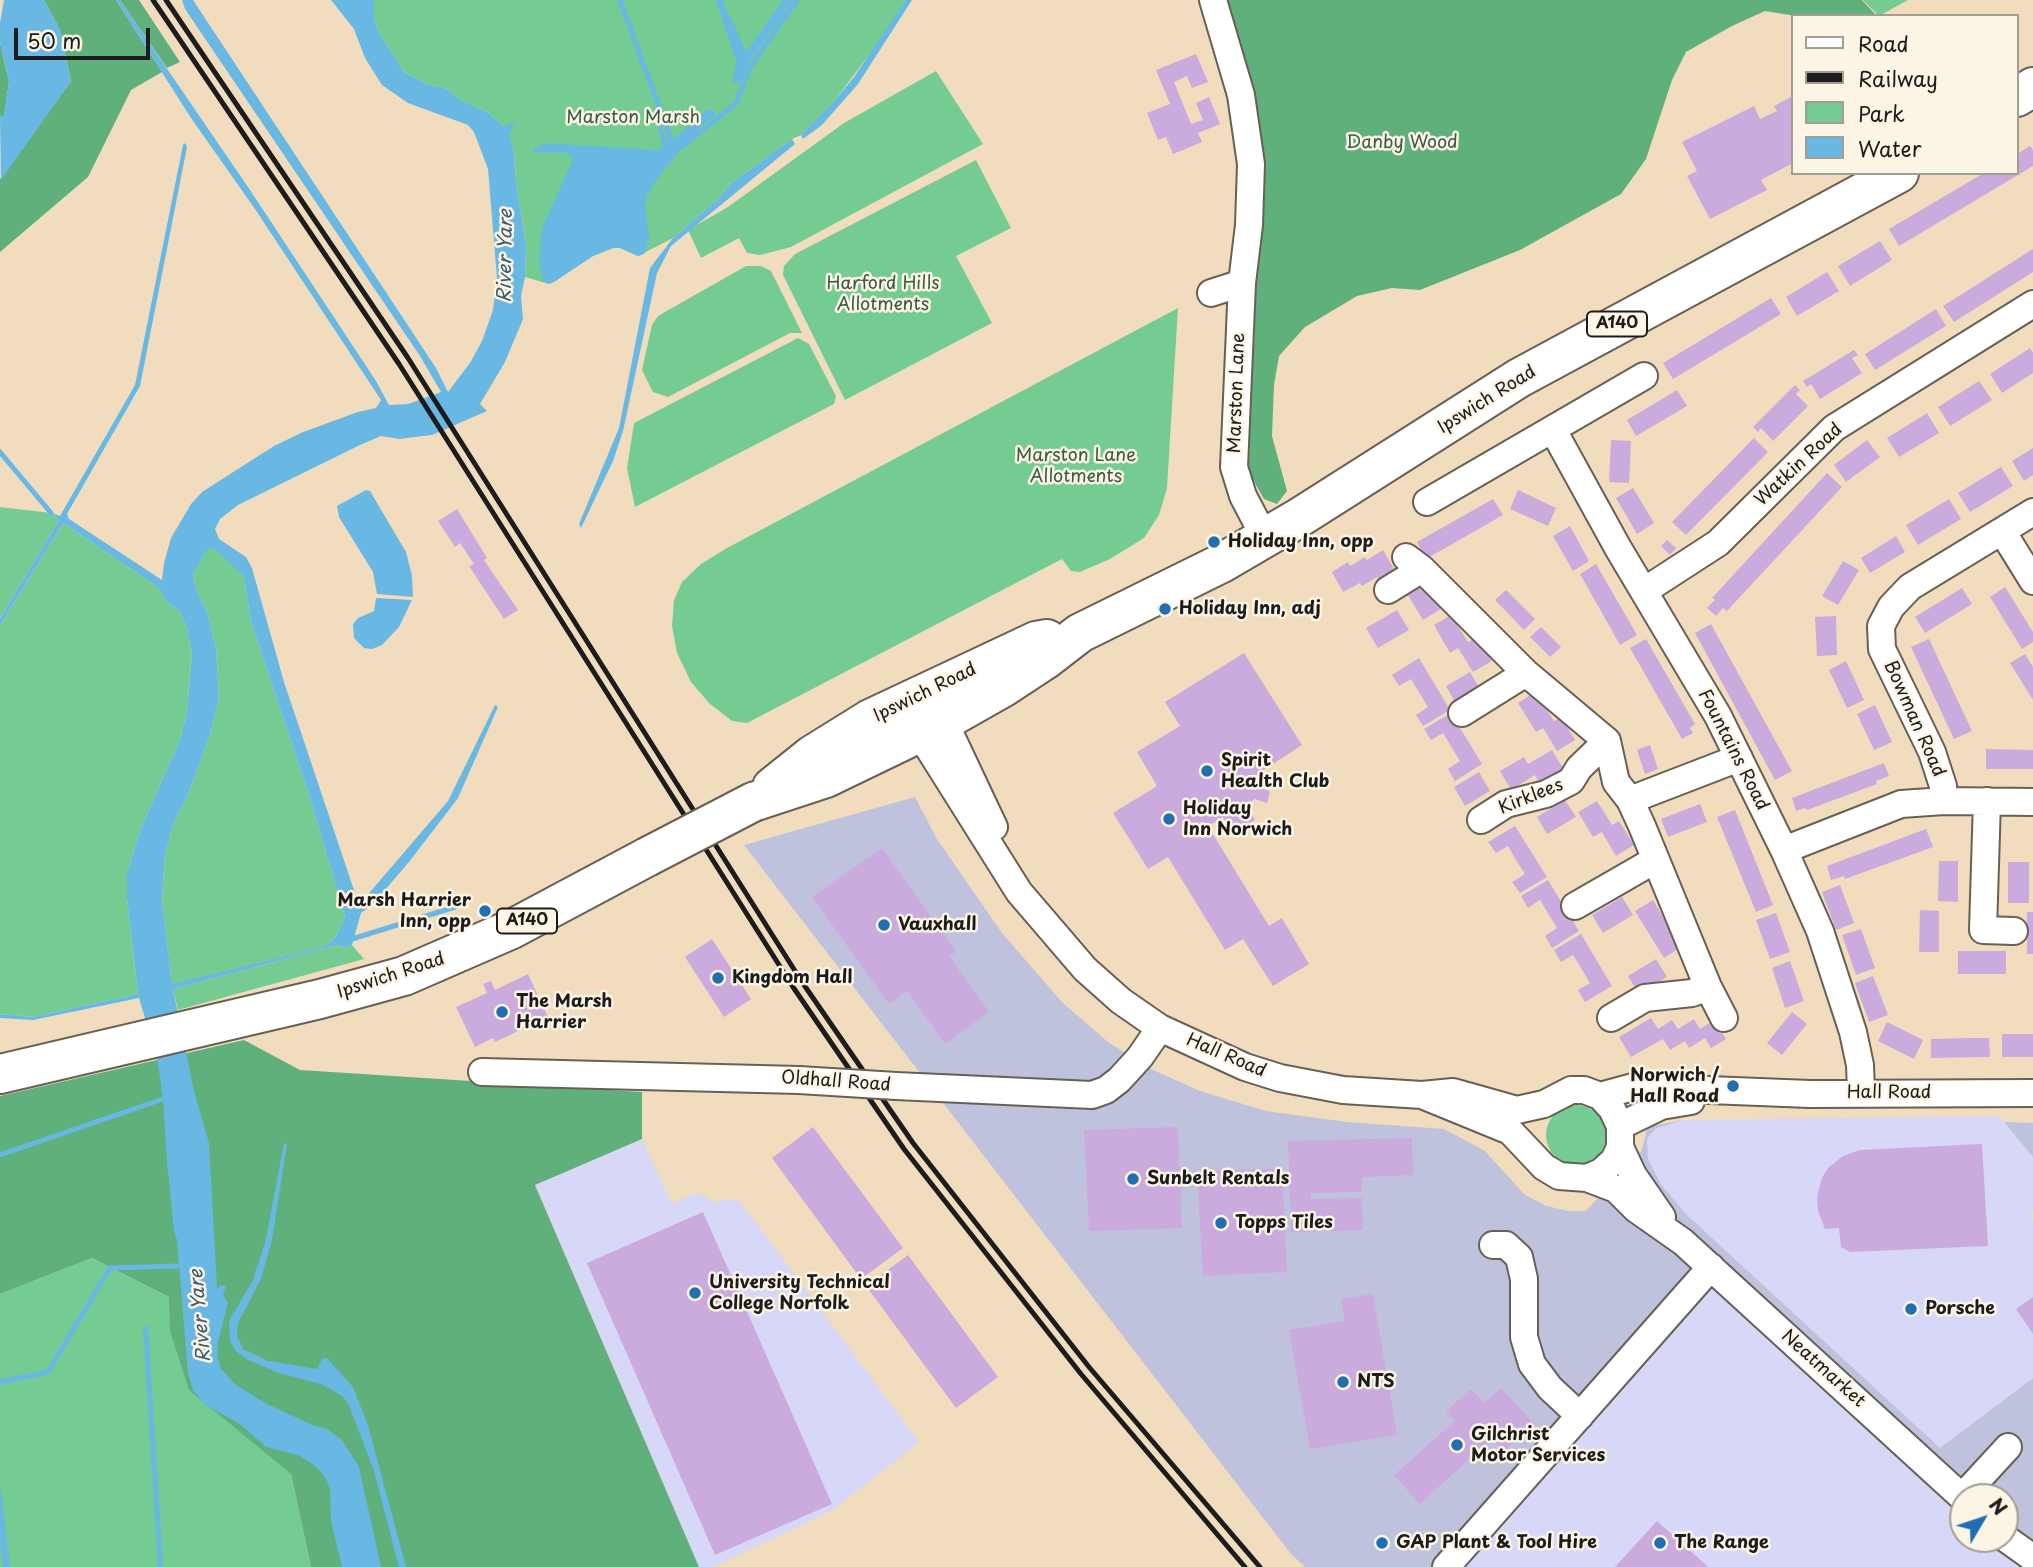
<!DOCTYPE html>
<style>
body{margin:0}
#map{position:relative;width:2033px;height:1567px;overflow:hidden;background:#f1ddbe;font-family:"Playpen Sans",sans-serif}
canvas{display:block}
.legend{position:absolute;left:1791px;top:14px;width:228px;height:161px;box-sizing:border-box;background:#fcf5e5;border:2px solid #a29e95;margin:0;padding:9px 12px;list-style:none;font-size:21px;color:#1c1c1c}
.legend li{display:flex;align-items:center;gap:14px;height:35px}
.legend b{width:35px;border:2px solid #a29e95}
.north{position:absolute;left:1949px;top:1483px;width:70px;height:70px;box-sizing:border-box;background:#fcf5e5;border:2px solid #a29e95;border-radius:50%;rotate:51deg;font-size:19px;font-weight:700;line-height:28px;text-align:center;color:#1c1c1c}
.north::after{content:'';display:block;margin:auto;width:24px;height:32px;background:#1f6fb2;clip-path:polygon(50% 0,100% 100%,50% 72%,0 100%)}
.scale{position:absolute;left:14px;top:28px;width:136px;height:32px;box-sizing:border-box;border:4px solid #1c1c1c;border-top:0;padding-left:9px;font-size:21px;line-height:24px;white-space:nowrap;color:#1c1c1c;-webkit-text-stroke:5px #fcf5e5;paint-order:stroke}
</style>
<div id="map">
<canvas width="2033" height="1567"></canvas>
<ul class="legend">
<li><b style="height:9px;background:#fff"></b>Road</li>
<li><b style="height:9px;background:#1c1c1c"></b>Railway</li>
<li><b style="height:19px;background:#75cc92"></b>Park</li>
<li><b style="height:19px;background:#69b7e3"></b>Water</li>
</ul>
<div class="north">N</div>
<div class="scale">50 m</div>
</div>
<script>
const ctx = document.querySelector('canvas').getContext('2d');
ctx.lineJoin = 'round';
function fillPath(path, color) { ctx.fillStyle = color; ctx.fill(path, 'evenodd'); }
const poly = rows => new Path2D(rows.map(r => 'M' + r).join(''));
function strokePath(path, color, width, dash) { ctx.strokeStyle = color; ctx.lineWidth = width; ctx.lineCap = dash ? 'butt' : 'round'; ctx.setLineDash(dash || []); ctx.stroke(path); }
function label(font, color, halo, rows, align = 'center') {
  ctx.font = font + ' "Playpen Sans",sans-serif'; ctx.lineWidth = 5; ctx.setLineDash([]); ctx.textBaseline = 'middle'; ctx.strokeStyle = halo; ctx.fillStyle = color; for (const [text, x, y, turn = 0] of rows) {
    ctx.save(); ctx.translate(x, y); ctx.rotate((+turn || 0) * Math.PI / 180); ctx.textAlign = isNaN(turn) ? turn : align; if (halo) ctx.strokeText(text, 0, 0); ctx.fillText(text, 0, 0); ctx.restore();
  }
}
fillPath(poly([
 [1999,1116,2033,1157,2033,1208,2030,1217,2033,1221,2033,1378,1940,1448,1687,1215,1660,1183,1648,1159,1646,1145,1647,1139,1655,1129,1683,1120],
 [642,1139,672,1204,697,1193,707,1197,713,1203,722,1200,740,1201,919,1442,833,1510,713,1567,699,1567,535,1184],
 [1709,1282,1963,1511,1963,1539,1994,1539,2025,1567,1460,1567]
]), '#d7d7f8');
fillPath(poly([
 [915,797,937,839,1002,933,1062,1002,1108,1042,1151,1069,1200,1091,1266,1111,1347,1122,1444,1129,1485,1151,1524,1194,1546,1206,1569,1211,1586,1211,1641,1152,1647,1130,1652,1126,1683,1120,1655,1129,1647,1139,1648,1159,1660,1183,1687,1215,1940,1448,2033,1378,2033,1567,2005,1539,2005,1497,1963,1497,1710,1282,1460,1567,1305,1567,1291,1554,744,845],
 [2004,1122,2033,1123,2033,1157]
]), '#bfc2dd');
fillPath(poly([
 [374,0,906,0,884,35,835,100,801,135,792,139,730,184,717,200,673,238,638,256,620,248,613,248,593,256,549,284,525,277,526,245,516,183,514,152,504,127,489,113,459,99,447,89,427,84,404,72,379,33,374,17],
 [1863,0,1908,0,1879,16],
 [936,71,983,144,791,247,760,255,747,253,739,238,701,258,688,230,728,207,844,123],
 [976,160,1011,228,956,256,992,323,845,400,783,275,784,266,795,254],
 [746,266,761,266,771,271,802,333,790,333,668,397,653,392,642,370,652,325,658,316],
 [1178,308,1167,488,1159,515,1144,538,1110,559,1080,572,1071,571,1062,559,747,723,732,721,709,703,691,682,677,653,672,626,674,600,682,582,701,564,727,548],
 [798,338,809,344,836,396,834,404,635,507,627,468,634,423],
 [0,507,51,513,59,520,0,618],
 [63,523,158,587,167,602,180,612,187,629,192,653,187,711,181,737,141,828,127,873,127,899,138,994,33,1017,0,1014,0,626],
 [210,547,215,548,244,577,251,622,311,801,345,917,335,938,323,947,172,985,162,900,165,856,172,826,187,797,210,735,219,697,216,648,208,615,195,586,193,575,204,552],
 [338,945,346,948,352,945,364,959,178,1010,173,989],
 '1546 1135a30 30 0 1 1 60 0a30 30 0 1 1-60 0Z',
 [92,1258,169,1297,291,1474,311,1567,0,1567,0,1294]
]), '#75cc92');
fillPath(poly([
 [44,0,116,0,162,72,131,90,88,177,0,252,0,179,71,81,60,30],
 [120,0,139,0,180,62,167,68],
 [1224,0,1862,0,1877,16,1796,16,1765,11,1732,26,1686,52,1672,80,1646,159,1621,194,1520,250,1420,290,1392,288,1357,296,1305,327,1279,356,1274,385,1272,436,1287,491,1277,504,1264,499,1247,469,1247,348,1257,254],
 [0,42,9,82,4,116,0,116],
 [244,1040,300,1070,642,1092,642,1139,535,1185,699,1567,311,1567,291,1474,189,1390,170,1331,169,1297,92,1258,0,1294,0,1096]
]), '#60b07c');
fillPath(poly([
 [4,0,44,0,60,30,71,81,1,180,0,116,4,115,9,82,0,42,0,23],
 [116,0,120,0,250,190,376,381,389,405,408,404,441,392,420,356,185,9,182,0,193,0,436,368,448,392,470,363,482,341,493,310,497,278,488,169,474,132,468,125,408,103,382,85,365,58,354,29,331,0,374,0,374,17,379,33,404,72,427,84,447,89,459,99,489,113,504,127,510,123,514,125,509,136,514,152,516,183,526,245,525,277,521,296,523,319,505,362,480,404,487,411,432,435,399,439,381,436,360,445,238,505,220,519,215,529,219,539,246,557,252,568,284,682,359,905,448,801,495,705,498,707,458,798,409,862,372,905,361,913,352,945,346,948,338,945,173,989,194,1091,209,1143,217,1288,221,1285,226,1286,223,1295,228,1303,218,1342,217,1356,221,1369,236,1385,265,1403,312,1425,327,1429,342,1440,359,1467,381,1567,342,1567,331,1521,330,1488,323,1474,314,1465,298,1455,266,1447,240,1424,204,1404,193,1390,188,1373,177,1240,174,1231,167,1161,163,1099,157,1058,139,998,33,1020,0,1018,0,1014,33,1017,138,994,127,899,127,873,141,828,181,737,187,711,192,653,187,629,180,612,167,602,158,587,63,523,0,626,0,618,59,520,51,513,60,516,135,385,183,145,185,143,187,147,140,386,67,514,69,519,162,580,164,563,171,538,191,504,202,492,274,446,303,432,358,412,376,408,381,400,255,209,191,118],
 [210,548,215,549,244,577,251,622,311,801,345,917,335,938,323,947,172,984,162,900,165,856,172,826,187,797,210,735,219,697,216,648,208,615,195,586,193,575,204,553],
 [716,0,723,0,740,49,747,51,783,0,793,0,748,63,741,82,732,83,736,61],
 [906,0,912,0,858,84,822,125,803,139,801,135,835,100,854,77],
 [707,110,714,110,715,115,701,126,662,172,647,194,645,206,649,238,644,254,638,256,620,248,613,248,593,256,554,282,549,284,543,281,539,263,542,228,573,159,568,153,541,146,541,143,659,150,663,145,655,117,658,116,666,139,671,142],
 [792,139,795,144,671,246,657,273,623,431,613,461,581,528,579,524,619,428,650,268,673,238,717,200,730,184],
 [366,490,370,491,406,552,412,576,413,597,377,594,373,572,339,517,337,506],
 [376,598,412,600,399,627,382,645,372,649,364,648,354,638,353,624,358,618,374,611],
 [284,1143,287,1144,272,1240,261,1279,238,1323,237,1337,243,1349,268,1361,317,1369,322,1359,327,1358,353,1387,368,1425,406,1567,399,1567,374,1471,348,1403,341,1395,321,1384,279,1373,248,1360,236,1351,230,1341,229,1321,253,1280,266,1239],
 [148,1326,163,1567,158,1567,143,1327],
 [0,1481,10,1567,3,1567,0,1542]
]), '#69b7e3');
strokePath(poly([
 [620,0,673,145],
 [729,19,745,55],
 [683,146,736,103,750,67,797,0],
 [536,150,563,150],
 [0,452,51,513],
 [352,939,455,907],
 [0,1155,163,1099],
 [0,1382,48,1372,110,1268,178,1266]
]), '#69b7e3', 5);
fillPath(poly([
 [1196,54,1208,82,1192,88,1187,76,1174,82,1191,124,1203,120,1196,103,1209,97,1220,124,1198,133,1202,142,1173,154,1166,137,1158,140,1147,113,1170,104,1156,70],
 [1793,96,1793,163,1761,180,1767,190,1710,219,1687,176,1697,171,1682,142,1754,106,1760,119,1777,111,1774,106],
 [2030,146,2033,150,2033,166,1899,246,1889,229,1984,173,2017,173,2017,154],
 [1880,241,1892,260,1850,286,1838,266],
 [2033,249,2033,272,1954,322,1943,306],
 [1827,272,1839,291,1797,316,1786,297],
 [1771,298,1781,314,1673,379,1663,363],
 [1936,309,1946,326,1875,370,1865,354],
 [2030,348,2033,353,2033,373,2002,393,1990,374],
 [1854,350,1858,355,1852,358,1862,373,1820,399,1811,384,1807,387,1803,381],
 [1979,381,1992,400,1950,426,1938,407],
 [1795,385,1800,390,1796,394,1808,406,1773,441,1761,428,1758,432,1753,427],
 [1677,390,1687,406,1636,436,1627,420],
 [1927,413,1939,433,1899,457,1887,438],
 [1754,438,1768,452,1686,535,1672,522],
 [1611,440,1631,441,1629,483,1609,482],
 [1867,440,1880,457,1846,482,1834,465],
 [2033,448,2033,475,2024,481,2012,461],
 [2001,467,2013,486,1970,512,1958,493],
 [1827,473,1842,487,1727,611,1723,608,1716,616,1707,608,1715,600,1712,598],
 [1633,488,1654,523,1637,534,1616,498],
 [1518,490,1556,508,1548,526,1510,509],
 [1493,499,1503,515,1426,559,1417,542],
 [1949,499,1961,519,1918,545,1906,525],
 [457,509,487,558,484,560,518,610,504,619,469,566,474,564,460,543,455,547,438,521],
 [1570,526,1589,561,1573,571,1553,536],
 [1896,536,1905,552,1870,573,1861,558],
 [1667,540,1676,548,1670,555,1661,546],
 [1383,550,1395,571,1379,580,1377,577,1362,586,1360,583,1343,592,1332,572,1348,562,1350,566,1365,557,1367,560],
 [1843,561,1859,570,1838,605,1822,596],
 [1596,564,1637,635,1620,645,1580,574],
 [1426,584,1441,609,1423,620,1408,595],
 [2005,587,2033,632,2033,642,2022,649,1990,597],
 [1962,588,1972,604,1925,633,1915,617],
 [1506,590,1535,619,1524,630,1495,600],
 [1397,610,1409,630,1378,648,1366,628],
 [1451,615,1468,642,1477,637,1492,661,1473,672,1458,648,1450,653,1434,625],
 [1836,616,1837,655,1817,656,1815,617],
 [1711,624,1792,771,1775,780,1695,633],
 [1541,627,1561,647,1550,657,1530,637],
 [1646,639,1695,724,1690,728,1693,733,1682,739,1630,648],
 [1929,639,1972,731,1954,739,1911,647],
 [1244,653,1302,745,1253,777,1258,787,1270,791,1267,803,1255,799,1246,804,1255,820,1232,834,1223,817,1208,826,1269,926,1282,918,1309,964,1273,986,1243,939,1225,950,1168,857,1148,869,1113,813,1157,786,1137,752,1180,726,1165,702],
 [2025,654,2033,667,2033,700,2010,663],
 [1419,658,1450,710,1423,726,1416,715,1428,707,1411,679,1399,686,1392,675],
 [1846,661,1864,700,1847,708,1829,670],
 [1470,672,1480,689,1456,704,1446,686],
 [1535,692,1554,721,1561,717,1575,740,1557,751,1543,728,1536,732,1518,703],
 [1875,705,1892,742,1874,750,1857,714],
 [1451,713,1482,764,1455,781,1448,769,1460,761,1443,733,1431,740,1424,729],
 [1650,745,1658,769,1645,774,1637,750],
 [1986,749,2033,750,2033,769,1986,769],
 [1552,750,1563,768,1539,783,1535,775,1511,790,1500,771,1524,757,1528,764],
 [1884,763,1889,776,1876,781,1877,784,1807,810,1805,808,1796,811,1792,798],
 [1479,772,1490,791,1465,806,1454,787],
 [1565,800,1576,817,1547,834,1537,817],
 [1597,801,1612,825,1619,821,1634,845,1616,856,1602,832,1593,837,1578,812],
 [1700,804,1707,822,1668,837,1661,819],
 [1735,810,1773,905,1756,912,1717,817],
 [1515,826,1547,877,1520,893,1512,882,1525,874,1516,860,1508,846,1496,853,1488,842],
 [1926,829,1933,847,1845,879,1844,876,1831,880,1827,866],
 [882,848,956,952,949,956,989,1012,945,1044,907,991,889,1004,812,897],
 [1939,861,1958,861,1958,902,1938,901],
 [2008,862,2029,862,2029,903,2008,903],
 [1548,880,1579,931,1552,948,1545,936,1557,928,1540,900,1528,908,1521,896],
 [1840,885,1854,923,1836,930,1822,892],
 [1622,897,1633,915,1603,933,1592,915],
 [1653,900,1681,947,1664,958,1635,911],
 [1920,910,1939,911,1939,952,1919,952],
 [2027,912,2033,912,2033,954,2027,954],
 [1776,913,1790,952,1770,959,1756,920],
 [1861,929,1875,968,1856,975,1842,935],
 [1581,934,1612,986,1585,1002,1578,990,1590,983,1581,968,1573,955,1561,962,1554,950],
 [712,939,751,999,724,1017,685,957],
 [1958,951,2006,951,2006,974,1958,974],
 [1656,959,1667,977,1639,994,1628,976],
 [1790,961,1804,1001,1785,1008,1772,968],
 [528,974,548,1017,495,1042,493,1038,475,1047,456,1007,487,993,483,984,491,981,495,990],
 [1873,976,1888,1015,1869,1022,1855,983],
 [1792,1012,1807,1024,1782,1055,1767,1043],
 [1651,1018,1658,1029,1672,1020,1678,1029,1694,1019,1700,1029,1714,1020,1726,1039,1711,1048,1705,1038,1689,1048,1685,1041,1670,1050,1663,1039,1631,1057,1619,1037],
 [1887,1022,1923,1040,1914,1059,1878,1041],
 [2002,1034,2033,1034,2033,1057,2002,1057],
 [1970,1038,1989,1038,1990,1057,1931,1058,1931,1039],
 [813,1127,903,1248,861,1279,772,1158],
 [1178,1127,1182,1228,1089,1231,1084,1130],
 [1412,1138,1413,1175,1362,1177,1362,1192,1311,1193,1311,1199,1362,1198,1363,1230,1291,1232,1288,1141],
 [1982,1144,1988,1246,1850,1252,1841,1247,1839,1228,1825,1229,1818,1211,1817,1197,1822,1178,1828,1168,1843,1156,1860,1150],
 [1282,1168,1287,1272,1203,1276,1197,1172],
 [703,1212,832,1504,715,1555,587,1263],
 [908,1255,998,1377,956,1408,866,1286],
 [1373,1294,1397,1435,1310,1449,1289,1330,1345,1321,1341,1299],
 [2033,1297,2033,1334,2016,1309],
 [1501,1388,1534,1424,1504,1451,1492,1438,1420,1504,1394,1475,1455,1421,1446,1411,1471,1389,1484,1403],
 [1657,1521,1705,1564,1708,1567,1615,1567]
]), '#cbaade');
const minor = poly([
 [1213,0,1241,95,1251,164,1249,225,1242,283,1234,467,1243,496,1265,538],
 [1211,293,1242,283],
 [1553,430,1618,548,1718,716,1784,850,1820,931,1853,1032,1860,1065,1861,1092],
 [1427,502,1644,376],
 [2002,531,2033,581],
 [1406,557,1422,569,1526,673,1607,741,1616,782,1630,800,1642,826,1708,987,1724,1018],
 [1388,590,1422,569],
 [1644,591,1718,543,1834,428,2033,304],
 [1462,713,1526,673],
 [916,717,919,733,1019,892,1085,969,1121,1001,1160,1028,1245,1067,1280,1078,1343,1090,1422,1095,1453,1092,1517,1110,1544,1104,1571,1090,1584,1090,1600,1096,1612,1109,1620,1126,1620,1147,1614,1160,1601,1172,1587,1178,1559,1176,1544,1167,1510,1131,1422,1095],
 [944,721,994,827],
 [1630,800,1739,758],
 [1944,801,1943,786,1932,752,1882,649,1881,626,1891,607,1910,587,2033,512],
 [1987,801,1983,930,2014,931],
 [1481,820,1506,804,1546,794,1571,781,1579,768,1607,741],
 [1784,850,1901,804,1944,801,2033,802],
 [1575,906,1655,860],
 [1611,1018,1645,998,1692,993,1708,987],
 [482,1072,799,1080],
 [896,1086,1092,1095,1106,1090,1119,1080,1140,1057,1160,1028],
 [1600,1096,1633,1087,1810,1094,2033,1093],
 [1620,1126,1661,1106,1691,1101],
 [1620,1147,1633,1175,1662,1217],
 [1587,1178,1616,1189,1636,1209,1683,1242,1963,1498],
 [1493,1245,1506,1245,1519,1257,1524,1279,1524,1337,1532,1364,1550,1388,1580,1416],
 [1962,1497,2008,1447],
 [2005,1538,2033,1558],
 [1446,1567,1711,1267]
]);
const highway = poly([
 [2017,97,2033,87],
 [772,787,812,755,870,719,1036,641,1047,639],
 [753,802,826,778,944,721,1004,687,1045,660,1080,633,1220,564,1297,519,1519,378,1899,173],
 [0,1074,320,999,404,976,512,929,647,857]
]);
strokePath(minor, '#676055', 30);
strokePath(highway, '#676055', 42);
strokePath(minor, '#fff', 26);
strokePath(highway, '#fff', 38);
strokePath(poly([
 [153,0,399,364,793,987,904,1149,1081,1374,1245,1567],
 [166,0,408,358,802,982,913,1143,1089,1367,1260,1567]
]), '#1c1c1c', 5);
const minorBridge = poly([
 [799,1080,896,1086]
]);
const highwayBridge = poly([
 [647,857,753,802]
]);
strokePath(minorBridge, '#676055', 30, []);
strokePath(highwayBridge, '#676055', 42, []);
strokePath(minorBridge, '#fff', 26);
strokePath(highwayBridge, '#fff', 38);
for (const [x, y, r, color] of [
 [1214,542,7,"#1f6fb2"],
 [1165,609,7,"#1f6fb2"],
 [1207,771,7,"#1f6fb2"],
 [1169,819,7,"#1f6fb2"],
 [485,911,7,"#1f6fb2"],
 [884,925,7,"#1f6fb2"],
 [718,978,7,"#1f6fb2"],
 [502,1012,7,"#1f6fb2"],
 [1733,1086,7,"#1f6fb2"],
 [1133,1179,7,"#1f6fb2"],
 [1221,1223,7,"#1f6fb2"],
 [695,1293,7,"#1f6fb2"],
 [1911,1309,7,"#1f6fb2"],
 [1343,1382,7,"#1f6fb2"],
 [1457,1445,7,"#1f6fb2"],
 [1382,1543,7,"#1f6fb2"],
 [1660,1543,7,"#1f6fb2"]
]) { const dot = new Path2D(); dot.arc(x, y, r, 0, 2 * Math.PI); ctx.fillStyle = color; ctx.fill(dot); strokePath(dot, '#fcf5e5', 2.5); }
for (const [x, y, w] of [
 [1617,324,60],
 [527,921,60]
]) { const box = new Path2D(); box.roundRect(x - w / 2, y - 12.5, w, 25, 5); ctx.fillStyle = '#fcf5e5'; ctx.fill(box); strokePath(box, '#1c1c1c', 2); }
label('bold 16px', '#1c1c1c', null, [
 ["A140",1617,324],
 ["A140",527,921]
]);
label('18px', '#3b5a45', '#fcf5e5', [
 ["Marston Marsh",633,118],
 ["Danby Wood",1402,143],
 ["Harford Hills",883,284],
 ["Allotments",883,305],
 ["Marston Lane",1076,456],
 ["Allotments",1076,477]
]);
label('18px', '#1c1c1c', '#fcf5e5', [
 ["Marston Lane",1237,393,-88],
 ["Ipswich Road",1487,400,-32],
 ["Watkin Road",1799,465,-43],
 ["Ipswich Road",925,693,-26],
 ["Bowman Road",1914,719,66],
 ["Fountains Road",1733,750,63],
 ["Kirklees",1531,797,-22],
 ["Ipswich Road",391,976,-18],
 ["Hall Road",1226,1056,23],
 ["Oldhall Road",836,1082,4],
 ["Hall Road",1889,1093],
 ["Neatmarket",1823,1369,42]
]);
label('bold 18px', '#1c1c1c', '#fcf5e5', [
 ["Holiday Inn, opp",1228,542],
 ["Holiday Inn, adj",1179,609],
 ["Spirit",1221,761],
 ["Health Club",1221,782],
 ["Holiday",1183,809],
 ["Inn Norwich",1183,830],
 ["Marsh Harrier",471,901,"right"],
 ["Inn, opp",471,922,"right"],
 ["Vauxhall",898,925],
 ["Kingdom Hall",732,978],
 ["The Marsh",516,1002],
 ["Harrier",516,1023],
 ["Norwich /",1719,1076,"right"],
 ["Hall Road",1719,1097,"right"],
 ["Sunbelt Rentals",1147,1179],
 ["Topps Tiles",1235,1223],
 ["University Technical",709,1283],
 ["College Norfolk",709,1304],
 ["Porsche",1925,1309],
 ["NTS",1357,1382],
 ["Gilchrist",1471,1435],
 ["Motor Services",1471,1456],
 ["GAP Plant & Tool Hire",1396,1543],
 ["The Range",1674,1543]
], 'left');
label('italic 19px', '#3b5a6c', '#fcf5e5', [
 ["River Yare",506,256,-89],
 ["River Yare",201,1316,-95]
]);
</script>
